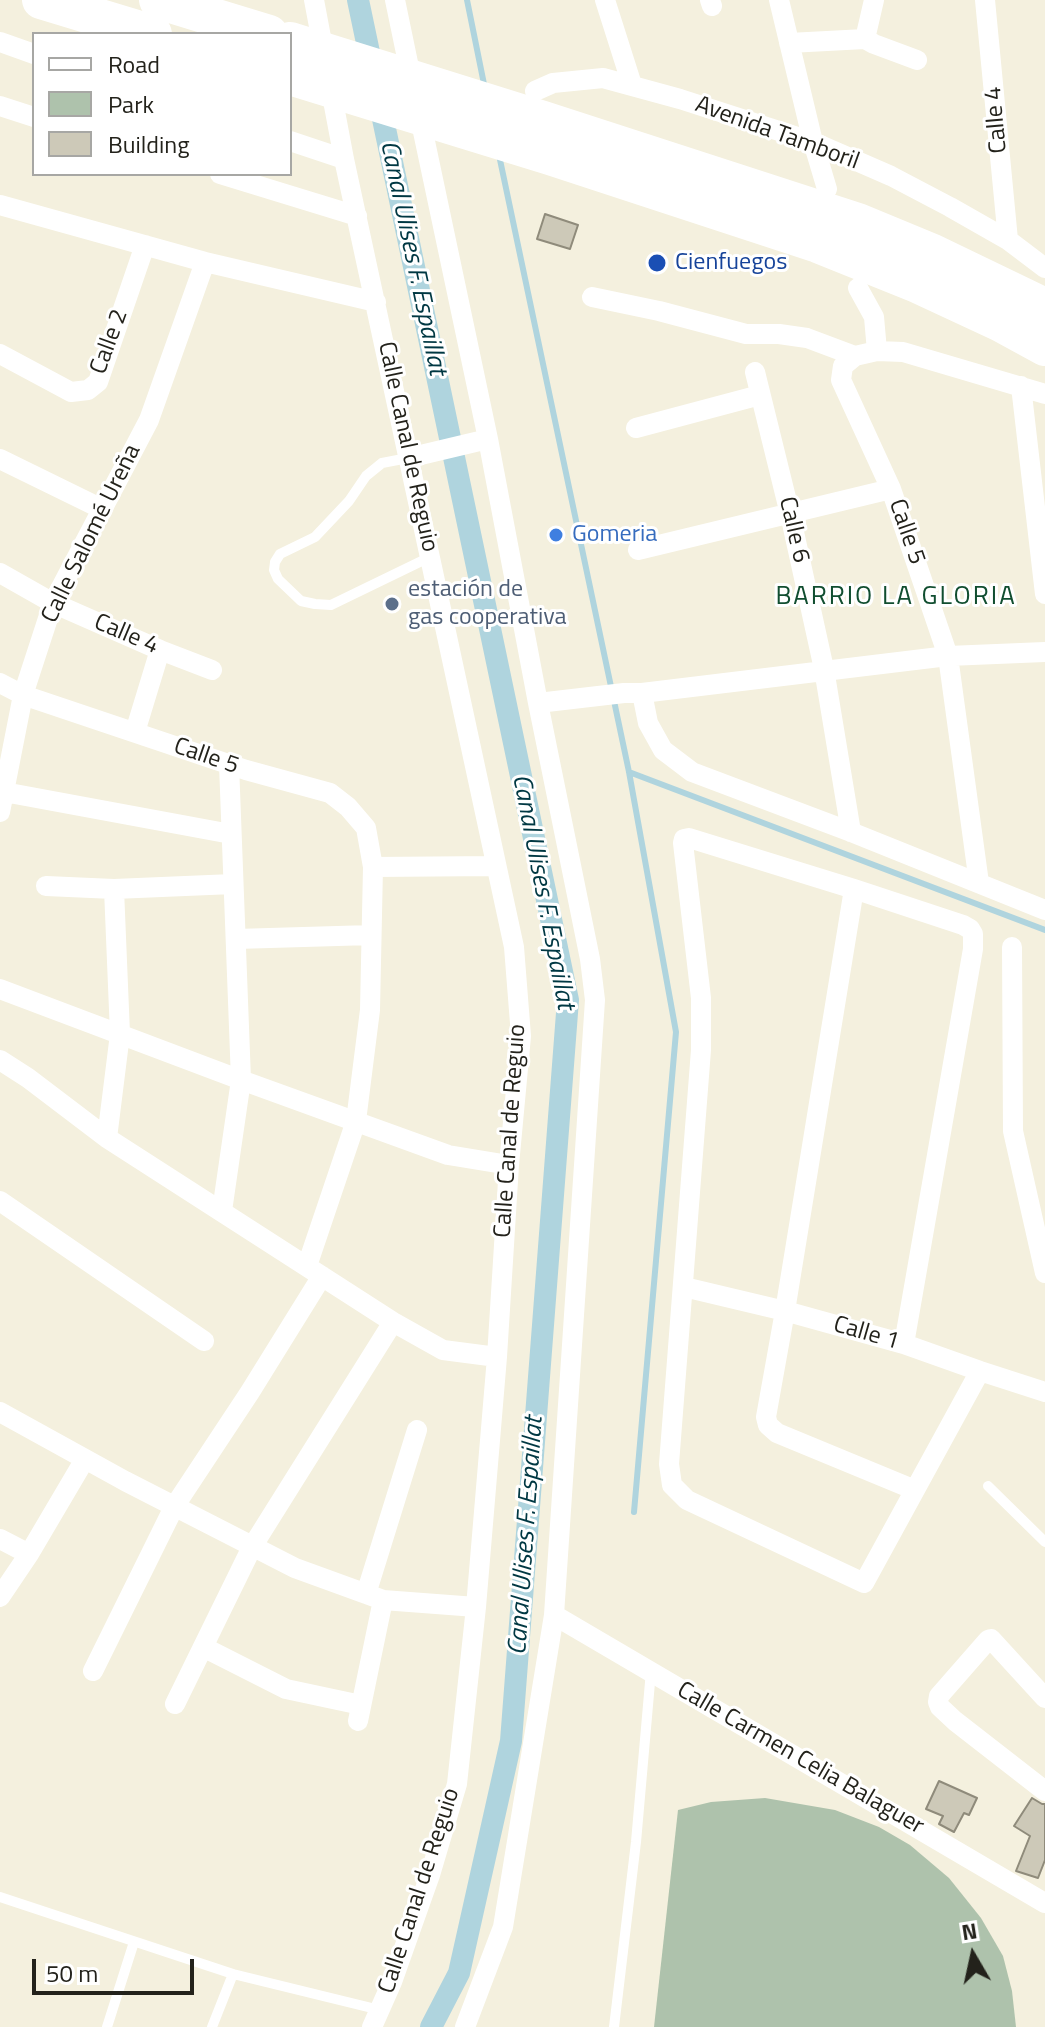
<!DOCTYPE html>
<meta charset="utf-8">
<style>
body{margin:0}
#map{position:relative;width:1045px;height:2027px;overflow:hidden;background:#f4f0de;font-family:"Titillium Web",sans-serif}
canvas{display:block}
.legend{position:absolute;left:32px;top:32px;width:260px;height:144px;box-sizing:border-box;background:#fff;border:2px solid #a7a7a4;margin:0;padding:10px 14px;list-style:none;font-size:24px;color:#23221b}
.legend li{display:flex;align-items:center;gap:16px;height:40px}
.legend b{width:40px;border:2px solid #a7a7a4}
.north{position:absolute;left:933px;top:1915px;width:80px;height:80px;-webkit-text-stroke:6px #fff;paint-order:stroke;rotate:351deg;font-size:22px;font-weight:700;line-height:32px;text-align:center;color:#23221b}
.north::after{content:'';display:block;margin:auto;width:28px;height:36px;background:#23221b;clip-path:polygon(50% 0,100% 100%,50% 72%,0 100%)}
.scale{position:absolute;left:32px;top:1959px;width:162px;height:36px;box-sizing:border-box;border:4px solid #23221b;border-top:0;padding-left:10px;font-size:24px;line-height:28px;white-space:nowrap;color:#23221b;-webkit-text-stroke:6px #fff;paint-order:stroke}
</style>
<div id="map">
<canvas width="1045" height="2027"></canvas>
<ul class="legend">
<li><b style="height:10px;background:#fff"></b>Road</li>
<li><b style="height:22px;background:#aec2ac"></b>Park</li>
<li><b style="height:22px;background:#cdc9b8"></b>Building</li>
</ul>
<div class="north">N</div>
<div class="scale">50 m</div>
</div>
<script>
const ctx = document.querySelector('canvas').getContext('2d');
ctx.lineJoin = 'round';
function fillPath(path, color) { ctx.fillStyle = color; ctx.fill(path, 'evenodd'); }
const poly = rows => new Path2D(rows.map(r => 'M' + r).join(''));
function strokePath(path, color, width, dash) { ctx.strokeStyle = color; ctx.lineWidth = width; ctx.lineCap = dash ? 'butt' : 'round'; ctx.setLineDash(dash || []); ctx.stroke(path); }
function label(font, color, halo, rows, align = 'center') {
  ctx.font = font + ' "Titillium Web",sans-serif'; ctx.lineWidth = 6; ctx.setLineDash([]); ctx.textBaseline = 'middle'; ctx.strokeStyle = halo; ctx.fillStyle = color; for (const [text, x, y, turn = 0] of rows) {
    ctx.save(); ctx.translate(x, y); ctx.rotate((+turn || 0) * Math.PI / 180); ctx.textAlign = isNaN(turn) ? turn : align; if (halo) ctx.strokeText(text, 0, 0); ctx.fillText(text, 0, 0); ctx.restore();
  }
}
fillPath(poly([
 [765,1798,835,1810,879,1827,910,1845,949,1878,981,1918,1003,1956,1012,1991,1016,2027,654,2027,678,1810,711,1802]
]), '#aec2ac');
strokePath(poly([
 [467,0,485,89],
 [499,155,629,772,676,1032,634,1512],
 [629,772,1045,930]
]), '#afd4de', 6);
strokePath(poly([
 [358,0,568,1000,511,1741,459,1973,431,2027]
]), '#afd4de', 22);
const building = poly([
 [545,214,578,225,570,249,537,239,545,214],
 [939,1781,977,1798,969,1815,964,1813,954,1832,939,1824,943,1816,926,1809,939,1781],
 [1032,1798,1042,1804,1045,1804,1045,1860,1038,1878,1016,1871,1030,1836,1014,1826,1032,1798]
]);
fillPath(building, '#cdc9b8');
strokePath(building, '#8f8b7b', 2);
strokePath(poly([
 [408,458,382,463,366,476,349,501,315,537,280,554,275,562,274,570,278,579,301,601,315,604,331,605,430,557],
 [988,1486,1045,1542],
 [0,1897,233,1974,380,2010],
 [107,2027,134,1942],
 [212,2027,233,1974],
 [614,2027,636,1842,651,1671]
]), '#fff', 10);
strokePath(poly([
 [314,0,344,159,514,947,521,1036,509,1165,497,1357,476,1607,457,1784,430,1875,392,1982,372,2027],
 [395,0,412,82],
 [605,0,632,85],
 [710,0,712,6],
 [779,0,813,142,827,189],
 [985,0,1008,240],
 [865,39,874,44,917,60],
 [0,42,34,54],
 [789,43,865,39,874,0],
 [535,91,553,83,603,78,680,99,813,142,891,176,950,207,1008,240,1045,268],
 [0,106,34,117],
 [419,113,488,439,538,703,590,959,595,1000,554,1615,503,1927,465,2027],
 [290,141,344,159],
 [220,174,357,216],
 [0,205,205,262,376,302],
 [858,288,874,317,877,351],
 [592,297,659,311,746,334,779,334,807,338,855,356],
 [0,354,71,392,88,390,98,382,145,245],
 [755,372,790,514,824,669,851,832],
 [1021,386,1045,594],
 [636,428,760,395],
 [408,458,488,439],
 [0,459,102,509],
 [638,550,891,489],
 [0,573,53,603,160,650,212,670],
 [0,683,23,695,246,770,330,793,348,807,366,828,373,867,370,1010,356,1121,307,1266],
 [642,693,648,723,663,750,692,772,851,832,1045,910],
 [538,703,624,693,642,693,948,656,1045,652],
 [135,732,160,650],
 [4,792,231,834],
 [0,812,23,695,53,603,149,420,205,262],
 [373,867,495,866],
 [979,883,948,656,891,489,841,380,843,366,855,356,877,351,903,352,1045,394],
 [46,886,114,889,233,884],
 [854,889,785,1311,766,1417,768,1425,777,1433,915,1490],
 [236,939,371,935],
 [1012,947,1013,1131,1045,1273],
 [0,989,241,1080,448,1155,509,1165],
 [0,1060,28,1078,107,1138,393,1322,443,1350,497,1357],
 [107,1138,120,1034,114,889],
 [0,1201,204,1341],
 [222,1211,241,1080,229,764],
 [684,1287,785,1311,904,1344,980,1371,1045,1392],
 [904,1344,973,949,973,934,970,929,963,925,854,889,689,838,684,839,683,843,701,998,701,1050,669,1464,672,1485,687,1500,864,1583,980,1371],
 [0,1412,125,1481,295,1568,383,1600,476,1607],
 [0,1539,29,1554],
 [366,1594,417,1430],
 [0,1597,29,1554,85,1459],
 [554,1615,1045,1903],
 [203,1647,286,1689,361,1705],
 [93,1671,174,1507,250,1392,322,1276],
 [1045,1698,991,1639,988,1640,939,1696,938,1702,940,1707,955,1721,1045,1791],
 [175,1704,252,1547,393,1322],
 [358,1721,383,1600]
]), '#fff', 20);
strokePath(poly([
 [41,0,153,34],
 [158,0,269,34],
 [290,41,543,120,858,222,933,253,1045,307],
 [290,76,550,156,818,244,915,283,1001,323,1045,347]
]), '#fff', 38);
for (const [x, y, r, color] of [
 [657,263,10,"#1a4fb4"],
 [556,535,8,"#3f7fe0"],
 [392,604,8,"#5c6f8a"]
]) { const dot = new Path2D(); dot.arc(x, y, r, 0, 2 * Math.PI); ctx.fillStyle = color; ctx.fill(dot); strokePath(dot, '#fff', 3); }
label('24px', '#23221b', '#fff', [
 ["Calle 4",997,120,-95],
 ["Avenida Tamboril",777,134,20],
 ["Calle 2",110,342,-70],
 ["Calle Canal de Reguio",407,447,78],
 ["Calle 6",793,530,77],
 ["Calle 5",906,532,71],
 ["Calle Salomé Ureña",92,534,-64],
 ["Calle 4",126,635,23],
 ["Calle 5",206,757,19],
 ["Calle Canal de Reguio",511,1131,-86],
 ["Calle 1",866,1334,16],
 ["Calle Carmen Celia Balaguer",800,1759,30],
 ["Calle Canal de Reguio",420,1891,-72]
]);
label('24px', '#164399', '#fff', [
 ["Cienfuegos",675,263]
], 'left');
label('24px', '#366cbe', '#fff', [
 ["Gomeria",572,535]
], 'left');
label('24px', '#4e5e75', '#fff', [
 ["estación de",408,590],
 ["gas cooperativa",408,618]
], 'left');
label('italic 26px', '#003843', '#fff', [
 ["Canal Ulises F. Espaillat",412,258,78],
 ["Canal Ulises F. Espaillat",542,892,79],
 ["Canal Ulises F. Espaillat",527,1536,-86]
]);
ctx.letterSpacing = '2px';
label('26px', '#114e30', '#fff', [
 ["BARRIO LA GLORIA",896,598]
]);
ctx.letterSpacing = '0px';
</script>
